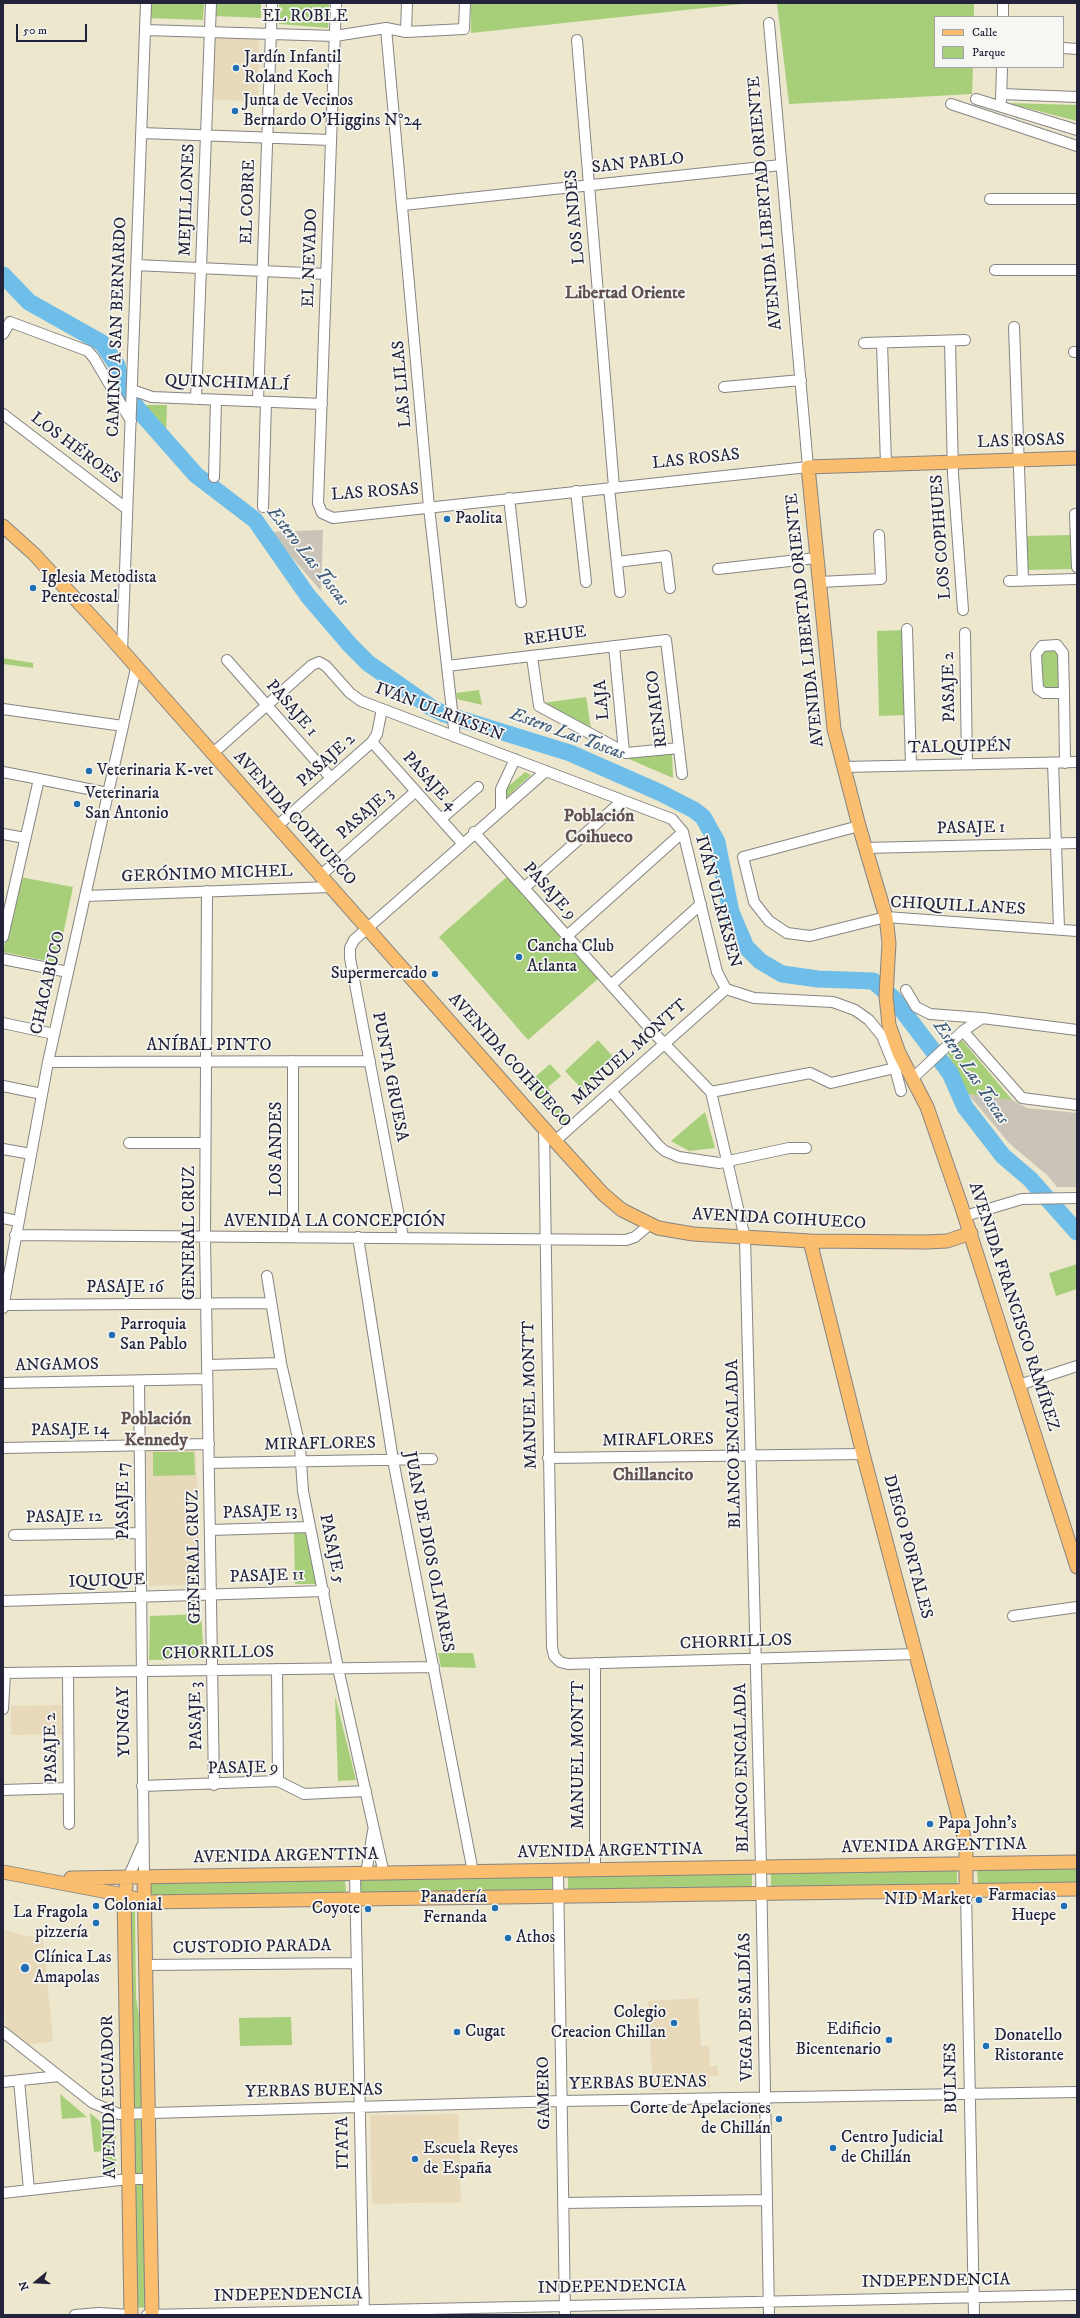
<!DOCTYPE html>
<meta charset="utf-8">
<style>
body{margin:0}
#map{position:relative;width:1080px;height:2318px;overflow:hidden;background:#ece7cd;font-family:"IM FELL DW Pica",serif}
canvas{display:block}
.frame{position:absolute;inset:0;border:4px solid #22223b;pointer-events:none}
.legend{position:absolute;left:934px;top:16px;width:130px;height:52px;box-sizing:border-box;background:#f6f6f2;border:1px solid #a1a1a9;margin:0;padding:5px 7px;list-style:none;font-size:12px;color:#22223b}
.legend li{display:flex;align-items:center;gap:8px;height:20px}
.legend b{width:20px;border:1px solid #a1a1a9}
.north{position:absolute;left:16px;top:2262px;width:40px;height:40px;-webkit-text-stroke:3px #f6f6f2;paint-order:stroke;rotate:252deg;font-size:11px;font-weight:700;line-height:16px;text-align:center;color:#22223b}
.north::after{content:'';display:block;margin:auto;width:14px;height:18px;background:#22223b;clip-path:polygon(50% 0,100% 100%,50% 72%,0 100%)}
.scale{position:absolute;left:16px;top:24px;width:71px;height:18px;box-sizing:border-box;border:2px solid #22223b;border-top:0;padding-left:5px;font-size:12px;line-height:14px;white-space:nowrap;color:#22223b;-webkit-text-stroke:3px #f6f6f2;paint-order:stroke}
</style>
<div id="map">
<canvas width="1080" height="2318"></canvas>
<div class="frame"></div>
<ul class="legend">
<li><b style="height:5px;background:#fabe6e"></b>Calle</li>
<li><b style="height:11px;background:#a7cf7a"></b>Parque</li>
</ul>
<div class="north">N</div>
<div class="scale">50 m</div>
</div>
<script>
const ctx = document.querySelector('canvas').getContext('2d');
ctx.lineJoin = 'round';
function fillPath(path, color) { ctx.fillStyle = color; ctx.fill(path, 'evenodd'); }
const poly = rows => new Path2D(rows.map(r => 'M' + r).join(''));
function strokePath(path, color, width, dash) { ctx.strokeStyle = color; ctx.lineWidth = width; ctx.lineCap = dash ? 'butt' : 'round'; ctx.setLineDash(dash || []); ctx.stroke(path); }
function label(font, color, halo, rows, align = 'center') {
  ctx.font = font + ' "IM FELL DW Pica",serif'; ctx.lineWidth = 3.5; ctx.setLineDash([]); ctx.textBaseline = 'middle'; ctx.strokeStyle = halo; ctx.fillStyle = color; for (const [text, x, y, turn = 0] of rows) {
    ctx.save(); ctx.translate(x, y); ctx.rotate((+turn || 0) * Math.PI / 180); ctx.textAlign = isNaN(turn) ? turn : align; if (halo) ctx.strokeText(text, 0, 0); ctx.fillText(text, 0, 0); ctx.restore();
  }
}
fillPath(poly([
 [215,35,259,36,258,101,213,100],
 [196,1449,200,1585,149,1586,146,1450],
 [61,1705,62,1734,11,1735,11,1706],
 [3,1930,43,1940,53,2041,27,2045,6,2030,3,1996],
 [698,1998,701,2046,709,2046,710,2066,718,2066,718,2076,709,2076,710,2088,653,2091,648,2001],
 [458,2114,461,2202,372,2204,370,2115]
]), '#e8d9ba');
fillPath(poly([
 [323,530,321,591,270,532],
 [968,1094,1012,1100,1027,1108,1077,1113,1077,1187,1057,1187,1048,1176,1009,1143]
]), '#c9c3b8');
fillPath(poly([
 [147,3,204,3,203,20,147,18],
 [215,3,261,3,261,18,214,16],
 [279,3,329,3,328,28,279,24],
 [471,3,751,3,471,33],
 [777,3,974,3,974,17,935,17,935,67,973,67,972,94,789,104],
 [1008,103,1077,105,1077,121,1069,119],
 [144,405,167,405,166,434],
 [1071,535,1072,569,1025,570,1024,536],
 [904,630,906,715,879,716,877,631],
 [1043,649,1054,649,1058,653,1059,684,1057,688,1043,688,1039,654],
 [3,658,33,663,33,668,3,664],
 [479,690,482,705,457,699,456,693],
 [586,697,591,728,543,703],
 [672,752,673,778,622,756],
 [525,772,531,775,506,798,503,791],
 [510,874,600,977,528,1040,439,937],
 [20,877,73,887,57,963,3,952],
 [598,1040,615,1059,582,1089,565,1071],
 [962,1040,1012,1100,968,1094,947,1052],
 [550,1064,561,1076,548,1087,551,1091,548,1094,571,1120,564,1127,527,1084],
 [705,1112,715,1148,689,1151,671,1141],
 [1077,1264,1077,1289,1056,1296,1049,1273],
 [153,1452,194,1452,195,1475,153,1476],
 [307,1532,318,1584,295,1584,294,1533],
 [201,1614,204,1659,149,1660,150,1616],
 [438,1653,473,1653,476,1668,441,1667],
 [335,1696,356,1780,338,1781],
 [1077,1868,1077,1882,978,1884,977,1870],
 [957,1870,957,1885,771,1888,771,1872],
 [752,1872,752,1889,568,1892,568,1875],
 [556,1875,556,1889,358,1892,358,1877],
 [345,1878,346,1893,150,1896,150,1882],
 [128,1909,135,1910,136,1997,141,2028,144,2174,133,2173],
 [291,2017,292,2045,240,2046,239,2018],
 [60,2094,87,2117,62,2119],
 [90,2113,116,2135,116,2173,103,2174,102,2151,94,2152],
 [130,2183,144,2183,148,2308,133,2307]
]), '#a7cf7a');
strokePath(poly([
 [3,275,29,302,102,343,117,365,122,389,143,415,196,475,255,520,308,596,350,645,368,663,432,708,444,714,570,753,661,793,694,810,703,817,717,842,731,912,746,947,760,961,782,974,818,979,873,981,893,998,950,1073,965,1107,1003,1156,1030,1179,1077,1232]
]), '#6fbeea', 17);
const minor = poly([
 [336,3,318,503,322,513,333,518,808,467,769,23],
 [1003,17,1003,3],
 [386,28,429,507,455,737],
 [145,30,335,36,386,28,406,32,464,29,465,3],
 [406,32,407,3],
 [577,40,614,487],
 [1063,48,1077,49],
 [1001,94,1077,97],
 [976,99,1077,130],
 [1001,101,1002,67],
 [951,104,1077,146],
 [141,133,331,140],
 [990,199,1077,199],
 [403,205,781,165],
 [136,265,326,274],
 [995,270,1077,270],
 [1014,327,1023,581],
 [3,334,10,322,88,351,94,358,131,421],
 [950,341,953,474,963,610],
 [864,343,965,340],
 [882,343,886,464],
 [1074,352,1077,352],
 [724,387,801,380],
 [132,390,152,397,322,404],
 [196,399,211,3],
 [258,401,272,3],
 [3,414,127,509],
 [214,477,216,400],
 [609,488,620,592],
 [576,491,586,582],
 [509,498,521,602],
 [263,507,266,402],
 [1075,514,1077,567],
 [617,562,666,556,670,588],
 [718,569,816,558],
 [1009,581,1077,579],
 [819,582,881,579,879,535],
 [907,629,911,765],
 [965,633,967,764],
 [614,646,624,752],
 [122,652,146,3],
 [532,657,539,706,626,753,679,748],
 [227,660,331,778],
 [447,666,666,640,682,774],
 [1064,693,1044,693,1038,689,1036,654,1042,646,1057,645,1063,653,1064,693,1065,763],
 [3,709,123,726],
 [372,742,462,843],
 [212,754,312,665,319,662,326,666,350,693,361,701,672,819,683,832,717,972,726,989,754,998,833,1002,855,1010,869,1020,882,1036,895,1068,901,1091],
 [1053,763,1059,928],
 [843,767,1077,762],
 [3,772,39,779],
 [501,808,501,789,515,759],
 [441,819,478,787],
 [859,826,743,857,754,902,769,921,787,933,810,936,886,917,1077,931],
 [276,827,372,742,377,734,382,709],
 [474,832,653,1032,711,1092,745,1238,761,1867,769,2315],
 [3,834,25,838],
 [865,848,1077,843],
 [320,876,416,791],
 [524,888,622,801],
 [207,891,205,1237,214,1785],
 [85,896,330,887],
 [567,936,683,832],
 [3,937,39,779,108,793],
 [3,959,68,972],
 [611,985,701,904],
 [906,990,916,1007,930,1014,982,1018,1077,1030],
 [3,1023,54,1034],
 [963,1031,1022,1098,1077,1105],
 [48,1062,370,1061],
 [913,1078,963,1031,982,1018],
 [3,1086,42,1094],
 [611,1091,659,1146,665,1151,679,1157,719,1163,789,1148,806,1148],
 [711,1092,810,1073,831,1083,895,1068],
 [544,1128,552,1647,554,1656,560,1662,568,1664,917,1654],
 [555,1141,726,989],
 [129,1143,205,1143],
 [3,1149,31,1154],
 [965,1216,1022,1199,1077,1198],
 [3,1218,18,1221],
 [15,1235,626,1240,635,1237,649,1225],
 [293,1237,293,1061],
 [358,1237,393,1460,473,1872],
 [403,1237,350,958,350,948,354,940,546,771],
 [267,1276,281,1363,300,1447,303,1491,338,1668,384,1874],
 [4,1305,270,1303],
 [3,1308,48,1062,136,668],
 [207,1365,281,1363],
 [139,1381,144,1878],
 [3,1383,207,1379],
 [1019,1385,1077,1366],
 [3,1448,209,1444],
 [548,1458,863,1454],
 [209,1463,432,1459],
 [210,1530,310,1527],
 [14,1535,140,1533],
 [3,1601,324,1591],
 [1013,1616,1077,1607],
 [595,1663,595,1870],
 [277,1669,278,1781],
 [68,1672,69,1824],
 [3,1673,434,1667],
 [3,1709,5,1673],
 [142,1786,278,1781,304,1794,366,1791],
 [3,1790,69,1788],
 [558,1871,565,2315],
 [355,1874,364,2315],
 [366,1874,373,1831],
 [128,1878,142,1846],
 [966,1891,974,2315],
 [147,1965,357,1963],
 [3,2032,93,2103,119,2114,562,2101,1077,2092],
 [19,2080,29,2190],
 [3,2082,59,2076],
 [3,2193,129,2179,150,2179],
 [563,2203,767,2200],
 [75,2315,99,2313,129,2315],
 [147,2315,1077,2295]
]);
const major = poly([
 [1077,458,808,467,834,729,859,826,886,917,889,943,886,996,889,1025,899,1053,927,1107,961,1205,1077,1567],
 [3,526,34,554,104,630,555,1141,603,1194,622,1210,658,1228,693,1234,810,1241,926,1242,947,1241,971,1233],
 [810,1241,863,1454,963,1833,966,1849,966,1891],
 [3,1872,124,1895,145,1902,1077,1889],
 [71,1878,1077,1862],
 [144,1878,152,2315],
 [126,1887,124,1895,131,2315]
]);
strokePath(minor, '#878484', 12);
strokePath(major, '#878484', 15);
strokePath(minor, '#fff', 10);
strokePath(major, '#fabe6e', 13);
for (const [x, y, r, color] of [
 [236,68,4,"#1f6fb2"],
 [235,111,4,"#1f6fb2"],
 [447,519,4,"#1f6fb2"],
 [33,588,4,"#1f6fb2"],
 [89,771,4,"#1f6fb2"],
 [77,804,4,"#1f6fb2"],
 [519,957,4,"#1f6fb2"],
 [435,974,4,"#1f6fb2"],
 [112,1335,4,"#1f6fb2"],
 [930,1824,4,"#1f6fb2"],
 [979,1900,4,"#1f6fb2"],
 [96,1906,4,"#1f6fb2"],
 [1064,1906,4,"#1f6fb2"],
 [495,1908,4,"#1f6fb2"],
 [368,1909,4,"#1f6fb2"],
 [96,1923,4,"#1f6fb2"],
 [508,1938,4,"#1f6fb2"],
 [25,1968,5,"#1f6fb2"],
 [674,2023,4,"#1f6fb2"],
 [457,2032,4,"#1f6fb2"],
 [889,2040,4,"#1f6fb2"],
 [986,2046,4,"#1f6fb2"],
 [779,2119,4,"#1f6fb2"],
 [833,2148,4,"#1f6fb2"],
 [415,2159,4,"#1f6fb2"]
]) { const dot = new Path2D(); dot.arc(x, y, r, 0, 2 * Math.PI); ctx.fillStyle = color; ctx.fill(dot); strokePath(dot, '#f6f6f2', 1.5); }
label('17px', '#22223b', '#f6f6f2', [
 ["EL ROBLE",305,17],
 ["SAN PABLO",638,164,-6],
 ["MEJILLONES",188,200,-88],
 ["EL COBRE",249,202,-88],
 ["AVENIDA LIBERTAD ORIENTE",766,203,-95],
 ["LOS ANDES",576,217,-95],
 ["EL NEVADO",311,258,-88],
 ["CAMINO A SAN BERNARDO",118,327,-88],
 ["QUINCHIMALÍ",227,384,2],
 ["LAS LILAS",403,384,-95],
 ["LAS ROSAS",1021,442,-2],
 ["LOS HÉROES",75,449,37],
 ["LAS ROSAS",696,460,-6],
 ["LAS ROSAS",375,493,-4],
 ["LOS COPIHUES",942,537,-94],
 ["AVENIDA LIBERTAD ORIENTE",806,620,-96],
 ["REHUE",555,637,-8],
 ["PASAJE 2",950,687,-91],
 ["LAJA",603,700,-95],
 ["PASAJE 1",291,709,49],
 ["RENAICO",658,709,-97],
 ["IVÁN ULRIKSEN",439,713,21],
 ["TALQUIPÉN",960,748,-1],
 ["PASAJE 2",327,761,-42],
 ["PASAJE 4",429,782,48],
 ["PASAJE 3",366,814,-42],
 ["AVENIDA COIHUECO",294,819,48],
 ["PASAJE 1",971,829,-1],
 ["GERÓNIMO MICHEL",207,875,-2],
 ["PASAJE 9",549,892,48],
 ["IVÁN ULRIKSEN",717,902,75],
 ["CHIQUILLANES",958,907,3],
 ["CHACABUCO",49,983,-77],
 ["ANÍBAL PINTO",209,1046],
 ["MANUEL MONTT",630,1053,-42],
 ["AVENIDA COIHUECO",509,1061,48],
 ["PUNTA GRUESA",389,1077,79],
 ["LOS ANDES",277,1149,-90],
 ["AVENIDA COIHUECO",779,1220,3],
 ["AVENIDA LA CONCEPCIÓN",335,1222],
 ["GENERAL CRUZ",190,1233,-90],
 ["PASAJE 16",125,1288],
 ["AVENIDA FRANCISCO RAMÍREZ",1013,1307,72],
 ["ANGAMOS",57,1366,-1],
 ["MANUEL MONTT",531,1395,-91],
 ["PASAJE 14",70,1431,-1],
 ["MIRAFLORES",658,1441,-1],
 ["BLANCO ENCALADA",735,1444,-91],
 ["MIRAFLORES",320,1445,-1],
 ["PASAJE 17",124,1501,-90],
 ["PASAJE 13",260,1513,-2],
 ["PASAJE 12",64,1518,-1],
 ["DIEGO PORTALES",907,1547,75],
 ["PASAJE 5",331,1549,78],
 ["JUAN DE DIOS OLIVARES",428,1552,79],
 ["GENERAL CRUZ",195,1557,-91],
 ["PASAJE 11",267,1577,-2],
 ["IQUIQUE",107,1582,-2],
 ["CHORRILLOS",736,1643,-2],
 ["CHORRILLOS",218,1654,-1],
 ["PASAJE 3",197,1716,-91],
 ["YUNGAY",125,1722,-91],
 ["PASAJE 2",52,1748,-91],
 ["MANUEL MONTT",579,1755,-90],
 ["BLANCO ENCALADA",743,1768,-91],
 ["PASAJE 9",243,1769,-1],
 ["AVENIDA ARGENTINA",934,1847,-1],
 ["AVENIDA ARGENTINA",610,1852,-1],
 ["AVENIDA ARGENTINA",286,1857,-1],
 ["CUSTODIO PARADA",252,1948,-1],
 ["VEGA DE SALDÍAS",747,2007,-91],
 ["BULNES",952,2078,-91],
 ["YERBAS BUENAS",638,2084,-1],
 ["YERBAS BUENAS",314,2092,-1],
 ["GAMERO",545,2093,-91],
 ["AVENIDA ECUADOR",110,2097,-91],
 ["ITATA",344,2143,-91],
 ["INDEPENDENCIA",936,2282,-1],
 ["INDEPENDENCIA",612,2288,-1],
 ["INDEPENDENCIA",288,2296,-1]
]);
label('17px', '#22223b', '#f6f6f2', [
 ["Jardín Infantil",244,58],
 ["Roland Koch",244,78],
 ["Junta de Vecinos",243,101],
 ["Bernardo O'Higgins N°24",243,121],
 ["Paolita",455,519],
 ["Iglesia Metodista",41,578],
 ["Pentecostal",41,598],
 ["Veterinaria K-vet",97,771],
 ["Veterinaria",85,794],
 ["San Antonio",85,814],
 ["Cancha Club",527,947],
 ["Atlanta",527,967],
 ["Supermercado",427,974,"right"],
 ["Parroquia",120,1325],
 ["San Pablo",120,1345],
 ["Papa John's",938,1824],
 ["Farmacias",1056,1896,"right"],
 ["Huepe",1056,1916,"right"],
 ["Panadería",487,1898,"right"],
 ["Fernanda",487,1918,"right"],
 ["NID Market",971,1900,"right"],
 ["Colonial",104,1906],
 ["Coyote",360,1909,"right"],
 ["La Fragola",88,1913,"right"],
 ["pizzería",88,1933,"right"],
 ["Athos",516,1938],
 ["Clínica Las",34,1958],
 ["Amapolas",34,1978],
 ["Colegio",666,2013,"right"],
 ["Creacion Chillan",666,2033,"right"],
 ["Edificio",881,2030,"right"],
 ["Bicentenario",881,2050,"right"],
 ["Cugat",465,2032],
 ["Donatello",994,2036],
 ["Ristorante",994,2056],
 ["Corte de Apelaciones",771,2109,"right"],
 ["de Chillán",771,2129,"right"],
 ["Centro Judicial",841,2138],
 ["de Chillán",841,2158],
 ["Escuela Reyes",423,2149],
 ["de España",423,2169]
], 'left');
label('bold 18px', '#60514f', '#f6f6f2', [
 ["Libertad Oriente",625,294],
 ["Población",599,817],
 ["Coihueco",599,838],
 ["Población",156,1420],
 ["Kennedy",156,1441],
 ["Chillancito",653,1476]
]);
label('italic 18px', '#3d5978', '#f6f6f2', [
 ["Estero Las Toscas",307,557,52],
 ["Estero Las Toscas",567,735,20],
 ["Estero Las Toscas",970,1073,56]
]);
</script>
